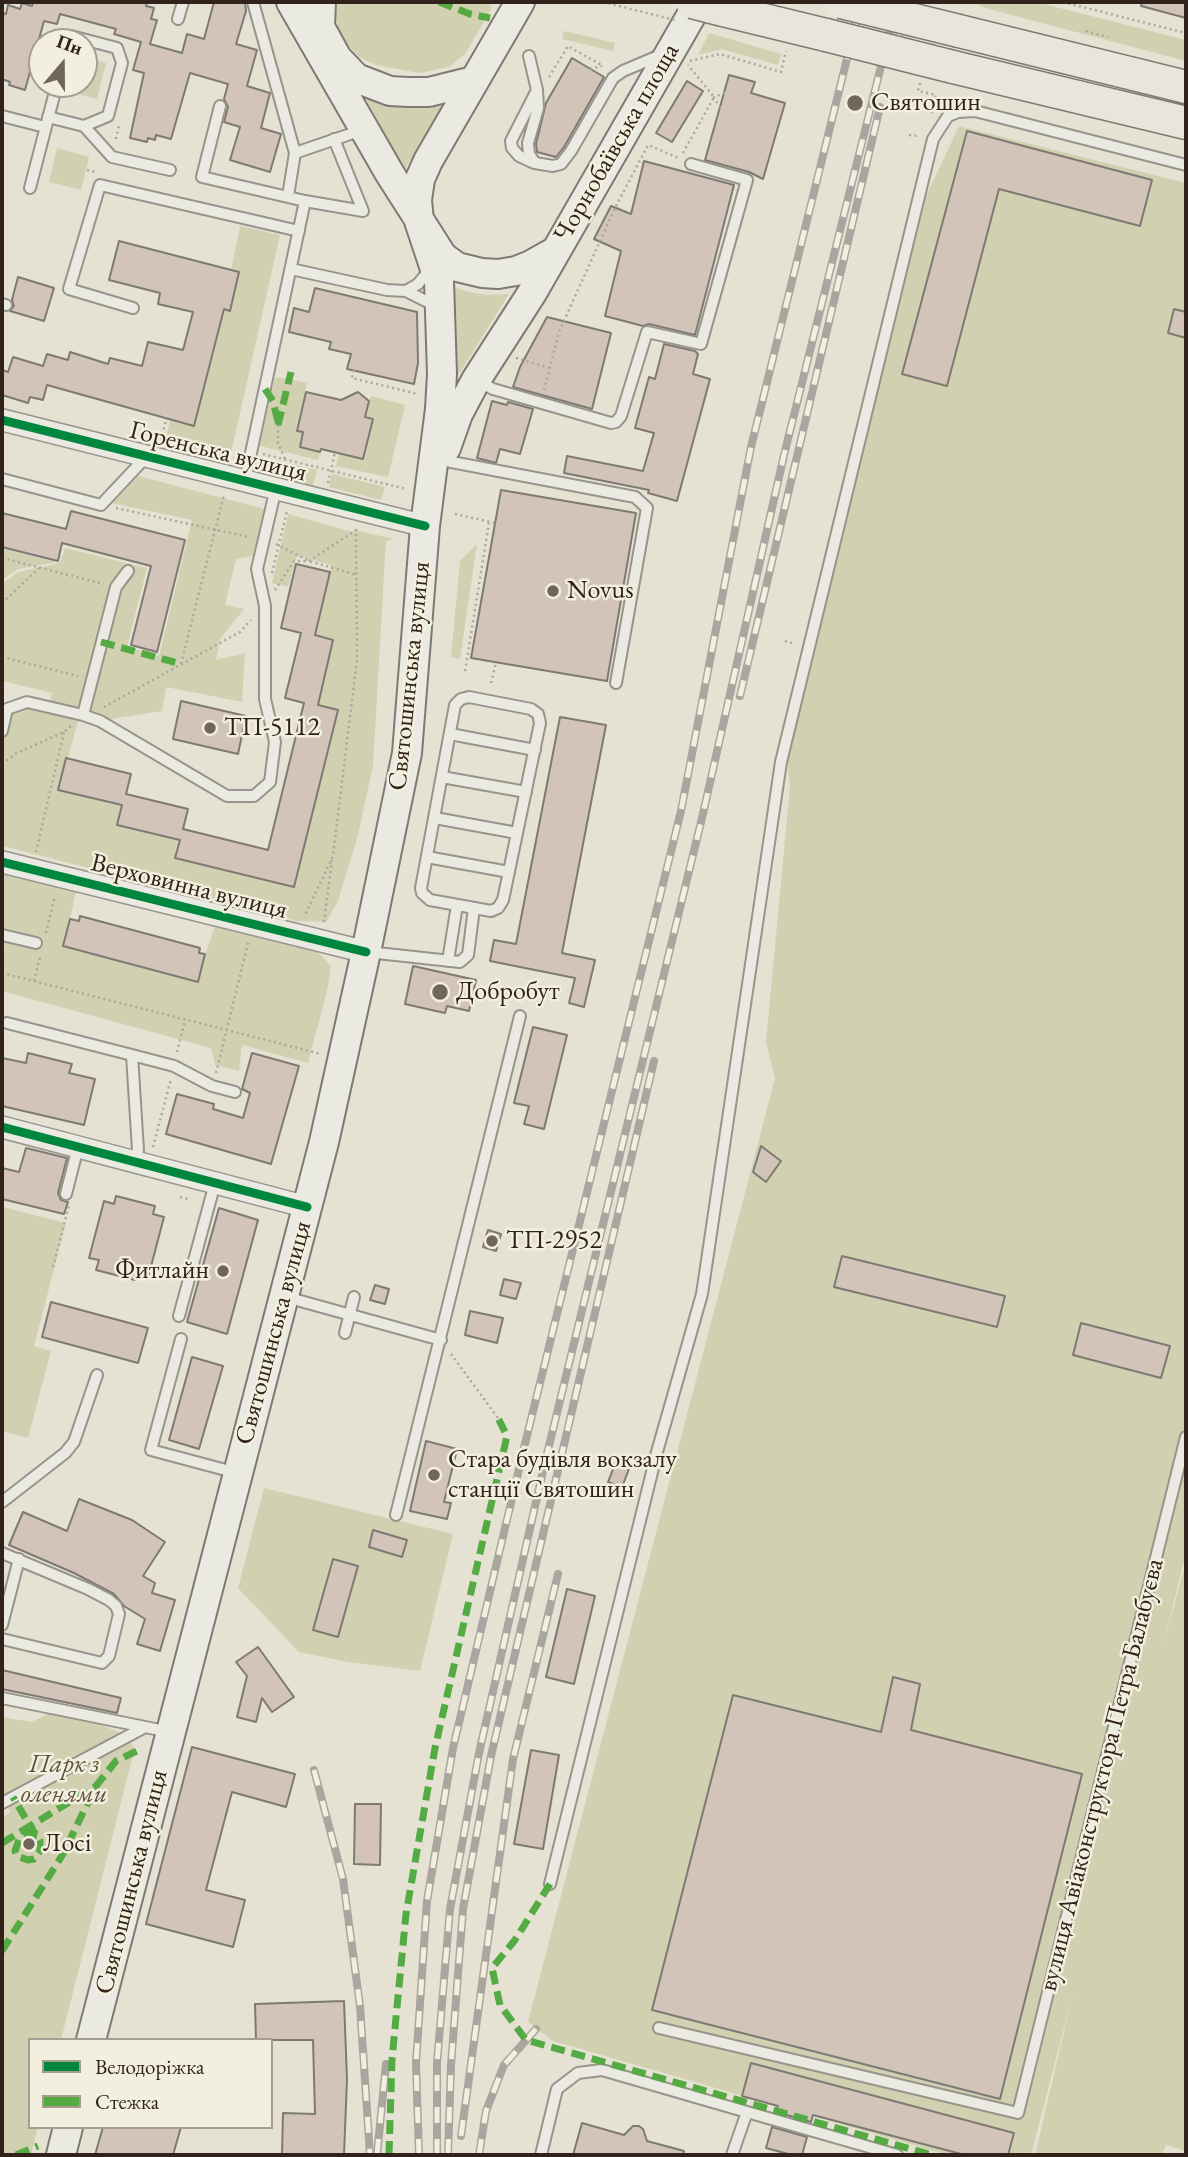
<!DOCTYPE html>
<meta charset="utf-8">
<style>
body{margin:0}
#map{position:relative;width:1188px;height:2157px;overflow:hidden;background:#e5e2d4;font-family:"EB Garamond",serif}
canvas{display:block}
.frame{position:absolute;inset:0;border:4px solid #31231c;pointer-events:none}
.legend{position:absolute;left:28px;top:2038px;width:245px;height:91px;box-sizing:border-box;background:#f3efde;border:2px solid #a59d90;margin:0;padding:9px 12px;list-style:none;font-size:21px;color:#31231c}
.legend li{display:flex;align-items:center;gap:14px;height:35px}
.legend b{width:35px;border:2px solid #a59d90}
.north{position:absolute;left:28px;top:28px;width:70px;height:70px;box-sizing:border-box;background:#f3efde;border:2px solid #a59d90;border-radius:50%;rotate:20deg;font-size:19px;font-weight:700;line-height:28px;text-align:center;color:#31231c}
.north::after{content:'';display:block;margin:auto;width:24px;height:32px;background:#70665c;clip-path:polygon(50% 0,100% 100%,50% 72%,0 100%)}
</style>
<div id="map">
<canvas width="1188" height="2157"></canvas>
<div class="frame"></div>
<ul class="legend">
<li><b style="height:9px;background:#00873e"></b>Велодоріжка</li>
<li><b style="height:9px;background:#54aa43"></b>Стежка</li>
</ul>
<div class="north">Пн</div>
</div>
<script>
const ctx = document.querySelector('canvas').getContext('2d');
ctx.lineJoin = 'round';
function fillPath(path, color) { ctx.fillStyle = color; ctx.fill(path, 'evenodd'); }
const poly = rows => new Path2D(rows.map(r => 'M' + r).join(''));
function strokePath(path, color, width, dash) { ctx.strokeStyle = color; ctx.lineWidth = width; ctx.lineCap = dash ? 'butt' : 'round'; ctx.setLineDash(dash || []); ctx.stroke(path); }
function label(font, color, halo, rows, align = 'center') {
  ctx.font = font + ' "EB Garamond",serif'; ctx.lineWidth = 5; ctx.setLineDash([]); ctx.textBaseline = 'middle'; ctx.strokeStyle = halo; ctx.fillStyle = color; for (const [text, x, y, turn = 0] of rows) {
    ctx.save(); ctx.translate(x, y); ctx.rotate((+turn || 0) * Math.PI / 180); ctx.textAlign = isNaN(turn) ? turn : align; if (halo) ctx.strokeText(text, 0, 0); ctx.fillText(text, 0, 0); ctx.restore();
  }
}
fillPath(poly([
 [338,2,489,2,492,8,465,54,449,67,419,73,376,65,359,57,347,44,339,31,336,16],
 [971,2,1036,2,1186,40,1186,61,985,8],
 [564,31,615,43,613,51,562,39],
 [709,33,781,54,778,65,722,49,698,55],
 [84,57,106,63,97,99,65,90,67,84,84,84],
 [362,92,393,104,415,108,444,106,405,169],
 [959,126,1186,183,1186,1553,1162,1650,1186,1562,1186,2151,1166,2145,1162,2155,1035,2155,1073,1993,1031,2155,948,2155,553,2041,528,2022,775,1078,766,1042,790,786,787,759,915,220],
 [57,148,89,157,81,190,49,182],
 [240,226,280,235,232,449,226,458,220,460,164,446,170,420,194,425,224,309,230,310,239,272,231,270],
 [446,284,465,291,487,295,509,294,456,379],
 [278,377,307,383,296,431,302,433,299,448,320,453,318,460,260,446,274,379],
 [371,396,405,405,388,477,336,466,339,454,364,460,374,418,366,416],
 [259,456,317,470,312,490,255,474],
 [332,474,385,487,381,500,329,487],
 [138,476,265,509,254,556,236,559,225,605,244,609,220,639,216,660,245,653,242,702,166,687,162,711,111,719,50,703,52,693,3,681,2,584,18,572,60,563,65,548,147,568,127,647,159,656,192,520,111,503],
 [288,514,353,532,356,530,393,539,386,541,373,765,358,835,338,901,326,922,297,921,2,846,2,732,7,709,27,702,80,714,59,790,122,805,118,825,180,840,176,858,294,887,338,710,318,705,333,640,315,635,331,565,297,556,288,587,272,583],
 [477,544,460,659,451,657,460,561],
 [2,548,56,562,18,569,2,580],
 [2,868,77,887,64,946,197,981,216,922,313,947,331,966,327,991,308,1063,242,1045,239,1071,215,1065,211,1048,2,991,2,959,5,945,2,944],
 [3,1207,66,1223,34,1346,51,1351,28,1438,2,1431],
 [264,1488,453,1534,420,1671,348,1662,299,1652,238,1588],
 [50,1713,103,1726,122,1733,131,1741,134,1751,61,2040,30,2040,30,2127,38,2127,31,2155,2,2155,2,1817,11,1812,2,1799,2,1717,32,1722]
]), '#d1d0b0');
const building = poly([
 [33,2,147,2,146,6,154,8,151,19,157,20,150,44,182,53,187,34,204,39,214,2,245,2,246,11,236,44,257,50,247,86,270,93,261,128,281,134,270,172,230,160,240,127,224,122,228,107,224,99,228,84,190,73,171,139,156,135,155,140,148,138,147,142,130,138,144,73,133,70,141,42,114,34,116,29,60,14,57,24,44,21,25,90,9,85,10,82,2,79,2,13,6,14,8,5,20,9,22,3,32,6,33,2],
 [1142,2,1186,2,1186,18,1141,6,1142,2],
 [572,58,604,77,564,147,556,157,537,152,536,144,546,103,572,58],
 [729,75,755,82,751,93,785,103,763,179,749,172,705,160,729,75],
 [687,81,703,91,672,142,656,133,687,81],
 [967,131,1152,180,1140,226,999,189,947,386,902,374,967,131],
 [644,161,734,185,695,335,649,324,643,326,605,316,621,251,594,239,611,206,631,214,644,161],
 [119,241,239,272,230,311,224,309,194,426,47,385,43,400,30,397,28,403,2,395,2,370,8,372,13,357,43,366,47,354,68,360,70,352,108,364,110,358,142,366,148,342,183,350,193,312,158,304,160,293,109,280,119,241],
 [18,277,54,288,44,321,10,311,14,306,12,300,18,277],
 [315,288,417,312,418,363,414,384,347,369,351,354,329,349,331,342,289,332,294,308,309,312,315,288],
 [1174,309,1186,312,1186,338,1168,333,1174,309],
 [547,317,611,333,592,409,513,387,520,367,547,317],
 [664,344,695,351,698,354,693,374,710,379,677,501,648,493,649,490,564,473,567,456,643,471,654,433,635,428,649,377,655,379,664,344],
 [306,392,341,400,358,392,369,401,365,417,373,419,363,459,321,449,320,452,300,447,303,432,297,431,306,392],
 [492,401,507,405,508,402,533,409,520,454,500,449,496,463,477,458,492,401],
 [501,490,636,513,607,681,471,658,501,490],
 [71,511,185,540,157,652,131,645,151,566,62,543,58,561,2,547,2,513,66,529,71,511],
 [296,564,330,572,315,635,333,640,318,705,338,710,294,887,175,858,180,840,117,825,122,805,58,790,66,758,131,774,126,794,188,809,183,829,268,850,304,703,285,698,301,633,281,628,296,564],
 [181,701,246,716,238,754,173,739,181,701],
 [560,717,606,725,562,953,595,960,584,1007,569,1003,575,978,490,961,494,940,516,944,560,717],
 [80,916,200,948,199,953,205,954,198,982,63,946,70,919,79,921,80,916],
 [413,966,476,980,469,1011,447,1006,445,1013,405,1004,413,966],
 [533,1027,567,1035,544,1129,524,1124,529,1106,514,1103,533,1027],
 [28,1053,72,1064,69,1073,95,1079,84,1125,2,1106,2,1058,26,1063,28,1053],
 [252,1053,299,1066,271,1164,166,1134,177,1094,214,1104,213,1109,243,1118,250,1093,242,1089,252,1053],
 [761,1146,781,1161,766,1182,753,1172,761,1146],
 [26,1148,67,1158,58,1193,61,1200,68,1202,64,1214,2,1199,2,1168,19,1172,26,1148],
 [116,1196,155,1206,153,1214,164,1217,149,1274,138,1271,135,1280,96,1270,99,1260,89,1258,104,1201,114,1204,116,1196],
 [219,1208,258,1220,227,1334,187,1322,219,1208],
 [488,1230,501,1234,496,1251,483,1247,488,1230],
 [842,1256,1005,1296,997,1327,834,1287,842,1256],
 [504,1279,521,1283,516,1299,500,1295,504,1279],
 [375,1285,389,1289,385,1304,370,1300,375,1285],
 [51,1302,148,1328,138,1363,42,1337,51,1302],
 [470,1311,503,1318,497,1343,465,1335,470,1311],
 [1081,1323,1170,1346,1161,1378,1073,1355,1081,1323],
 [192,1357,223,1366,199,1449,169,1440,192,1357],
 [426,1441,457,1449,444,1502,451,1503,447,1519,410,1511,426,1441],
 [615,1464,629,1469,622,1487,608,1482,615,1464],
 [79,1499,132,1520,165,1542,143,1576,155,1583,152,1593,175,1600,160,1651,137,1644,145,1619,124,1606,114,1594,74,1573,9,1545,23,1512,67,1531,79,1499],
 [373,1530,407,1540,402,1557,369,1547,373,1530],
 [333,1559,358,1566,338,1637,313,1630,333,1559],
 [567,1589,595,1596,574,1684,546,1677,567,1589],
 [258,1647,294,1697,272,1712,262,1698,256,1722,237,1717,247,1676,236,1662,258,1647],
 [2,1670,121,1698,117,1713,2,1689,2,1670],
 [893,1677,920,1684,911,1730,1082,1774,1000,2099,652,2010,733,1695,881,1732,893,1677],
 [192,1747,295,1774,286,1807,232,1792,206,1890,245,1900,233,1947,146,1924,192,1747],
 [531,1750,559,1755,543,1849,514,1844,531,1750],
 [355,1804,381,1804,380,1865,354,1864,355,1804],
 [344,2001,347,2079,344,2155,282,2155,283,2113,315,2114,313,2040,256,2040,255,2004,344,2001],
 [751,2063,1014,2133,1008,2155,965,2155,813,2115,811,2122,776,2112,778,2106,742,2096,751,2063],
 [582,2123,624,2135,633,2126,639,2126,643,2129,647,2141,684,2151,683,2155,573,2155,582,2123],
 [103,2127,181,2127,173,2155,95,2155,103,2127],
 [772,2127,807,2137,802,2155,792,2155,766,2148,772,2127]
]);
fillPath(building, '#d3c4ba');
strokePath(building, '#7e7a73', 2);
const lane = poly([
 [253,2,295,153,288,196],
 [178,19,183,2],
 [529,56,537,90,538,108,528,143,529,154,535,163,553,166,561,164,571,151,613,78,623,71,663,54],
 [220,106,202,177,305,201,363,211],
 [2,116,45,127],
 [48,117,84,126,108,116,122,63,117,48,71,36,69,42],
 [84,126,112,157,170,170],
 [334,139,363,211],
 [295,153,362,130],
 [534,163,519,156,512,148,511,141,537,90],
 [30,188,57,84],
 [291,269,387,290,406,291,436,306],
 [406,291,418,284,432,267],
 [2,304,6,305],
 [133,308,69,289,100,185,299,231],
 [478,381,493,389,611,423,616,422,621,416,647,332,701,344,747,180,691,164],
 [441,460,635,497,647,508,616,683],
 [2,479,101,505,146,457],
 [245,481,305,201],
 [469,697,531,709,538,714,540,723,503,900,498,908,491,911,430,900,422,893,421,888,455,705,461,699,469,697],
 [83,715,100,721,227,796,254,796,270,782,275,742,265,699,265,606,257,569,276,488],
 [2,731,7,709,27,702,83,715,116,587,128,571],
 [450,734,535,750],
 [442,777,526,792],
 [435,818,517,833],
 [427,857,509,872],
 [2,935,36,943],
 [368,952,460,962,468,955,474,908],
 [448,961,457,905],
 [7,1023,132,1055],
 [135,1162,138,1150,132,1055,174,1066,212,1086,235,1092],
 [66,1194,78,1147],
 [286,1297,441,1340],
 [179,1316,215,1183],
 [345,1333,354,1297],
 [181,1339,151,1450,237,1473],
 [2,1502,65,1453,74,1442,97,1375],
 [396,1515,520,1016],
 [2,1553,88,1589,109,1600,116,1606,119,1614,109,1656,102,1663,2,1639],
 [2,1625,19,1559],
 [2,1698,170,1732],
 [2,1803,145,1727],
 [550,1884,657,1452,702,1294,781,762,933,139,948,116,958,112,975,111,1186,165],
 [659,2028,1018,2113,1186,1437],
 [747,2112,897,2155],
 [541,2155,557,2089,578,2073,602,2070,747,2112,732,2155]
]);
const street = poly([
 [2,420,425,526],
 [2,862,366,952],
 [2,1127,307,1207]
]);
const secondary = poly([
 [291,2,390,174,443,257,457,267,482,273,498,274,516,271,531,265,556,251],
 [321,2,320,27,337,58,356,78,390,91,408,92,429,92,473,81],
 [446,448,458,414,476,380,532,293,699,2],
 [91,2040,324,1142,366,952,407,753,425,526,440,409,442,374,439,281,419,221,417,200,420,179,428,161,520,2],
 [61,2155,68,2127]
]);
const primary = poly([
 [723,10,826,35],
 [959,31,1186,87],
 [953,67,1186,123]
]);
strokePath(lane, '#97948b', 14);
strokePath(street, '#97948b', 24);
strokePath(secondary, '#7e7a73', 32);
strokePath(primary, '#7e7a73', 35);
strokePath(poly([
 [1063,2,1186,33],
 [1086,31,1108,37],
 [690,61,720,54,781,72,786,51],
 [590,69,602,66],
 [549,77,568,46,603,66],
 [920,83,918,91,936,95,932,113],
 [720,108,714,97,727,92],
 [909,135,919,136],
 [116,139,119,125],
 [683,153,714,97,688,65],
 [87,170,95,172],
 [516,358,550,368],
 [354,370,352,378,418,394],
 [544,390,559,332,615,208,648,145,679,158],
 [278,425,278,443,285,459],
 [161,440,166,420],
 [263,454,406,489],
 [328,483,335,452],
 [116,508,249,537],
 [455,514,495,523],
 [276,544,309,561,357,575],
 [2,558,104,584],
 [272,573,287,511],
 [275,590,294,561,309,561,356,530,357,660,333,856,304,917],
 [2,603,40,567],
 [785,641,795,644],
 [2,657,78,676],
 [181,664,224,495],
 [465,671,489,523],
 [491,683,496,662],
 [104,707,240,632,251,620],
 [2,764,15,754,64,732,72,725],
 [36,852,64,732],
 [324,922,332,859],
 [46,933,55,896],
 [2,973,321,1054],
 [34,981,40,957],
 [177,1052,185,1021],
 [216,1073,248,943],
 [153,1147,171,1079],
 [180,1197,188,1199],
 [53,1267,69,1205],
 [451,1354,498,1418],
 [2,1362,2,1361]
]), '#a9a6a0', 2.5, [2, 3.5]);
strokePath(lane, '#ebeae2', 10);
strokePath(street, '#ebeae2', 21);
strokePath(secondary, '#ebeae2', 28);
strokePath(primary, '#e8e5dd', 32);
const rail = poly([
 [899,36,908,2],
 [740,696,880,107],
 [314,1770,343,1879,360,2006,370,2155],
 [461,2136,513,1759,558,1574],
 [377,2155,386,2064],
 [419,2155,416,2063,427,1901,453,1748,523,1452,681,811,751,447,861,2],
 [437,2155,437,2063,450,1909,479,1753,546,1458,702,818,784,455,897,2],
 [448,2155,451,2065,463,1909,491,1756,654,1061],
 [479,2155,486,2111,504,2065,536,2029]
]);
strokePath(rail, '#a9a6a0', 8);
strokePath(rail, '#f3efde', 5, [16]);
const primaryBridge = poly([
 [692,2,723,10],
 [841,2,959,31],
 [826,35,953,67]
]);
strokePath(primaryBridge, '#7e7a73', 35, []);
strokePath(poly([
 [603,2,675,20]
]), '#a9a6a0', 2.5, [2, 3.5]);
strokePath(primaryBridge, '#e8e5dd', 32);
strokePath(poly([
 [439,2,470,14,490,18],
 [265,389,273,401,278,422],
 [278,425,291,372],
 [101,642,181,664],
 [37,1836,28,1834,20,1837,15,1851,17,1856,28,1860,34,1859,40,1851,40,1841,37,1836,30,1826,96,1786],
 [2,1843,30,1826,13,1797],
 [550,1884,515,1940,492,1968,500,2005,526,2040,932,2155],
 [2,1951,63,1854,96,1786,116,1761,139,1750],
 [16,2155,38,2146],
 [389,2155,392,2059,406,1914,435,1748,507,1436,498,1418]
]), '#54aa43', 7, [14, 7]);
strokePath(poly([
 [2,420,425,526],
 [2,862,366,952],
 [2,1127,307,1207]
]), '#00873e', 9);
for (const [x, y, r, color] of [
 [855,103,9,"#70665c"],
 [553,591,7,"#70665c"],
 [210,728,7,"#70665c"],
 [440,992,9,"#70665c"],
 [492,1241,7,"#70665c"],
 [223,1271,7,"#70665c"],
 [434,1475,7,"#70665c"],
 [29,1844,7,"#70665c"]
]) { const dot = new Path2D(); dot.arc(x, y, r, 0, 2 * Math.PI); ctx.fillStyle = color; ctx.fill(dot); strokePath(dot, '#f3efde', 2.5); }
label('26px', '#31231c', '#f3efde', [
 ["Святошин",871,103],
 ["Novus",567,591],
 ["ТП-5112",224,728],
 ["Добробут",456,992],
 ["ТП-2952",506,1241],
 ["Фитлайн",209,1271,"right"],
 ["Стара будівля вокзалу",448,1460],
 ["станції Святошин",448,1490],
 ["Лосі",43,1844]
], 'left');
label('26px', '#31231c', '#f3efde', [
 ["Чорнобаївська площа",617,143,-60],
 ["Горенська вулиця",218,452,14],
 ["Святошинська вулиця",410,676,-84],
 ["Верховинна вулиця",189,887,14],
 ["Святошинська вулиця",274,1333,-75],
 ["вулиця Авіаконструктора Петра Балабуєва",1102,1775,-76],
 ["Святошинська вулиця",132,1882,-76]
]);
label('italic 26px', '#5c533f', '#f3efde', [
 ["Парк з",64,1765],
 ["оленями",64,1795]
]);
</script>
